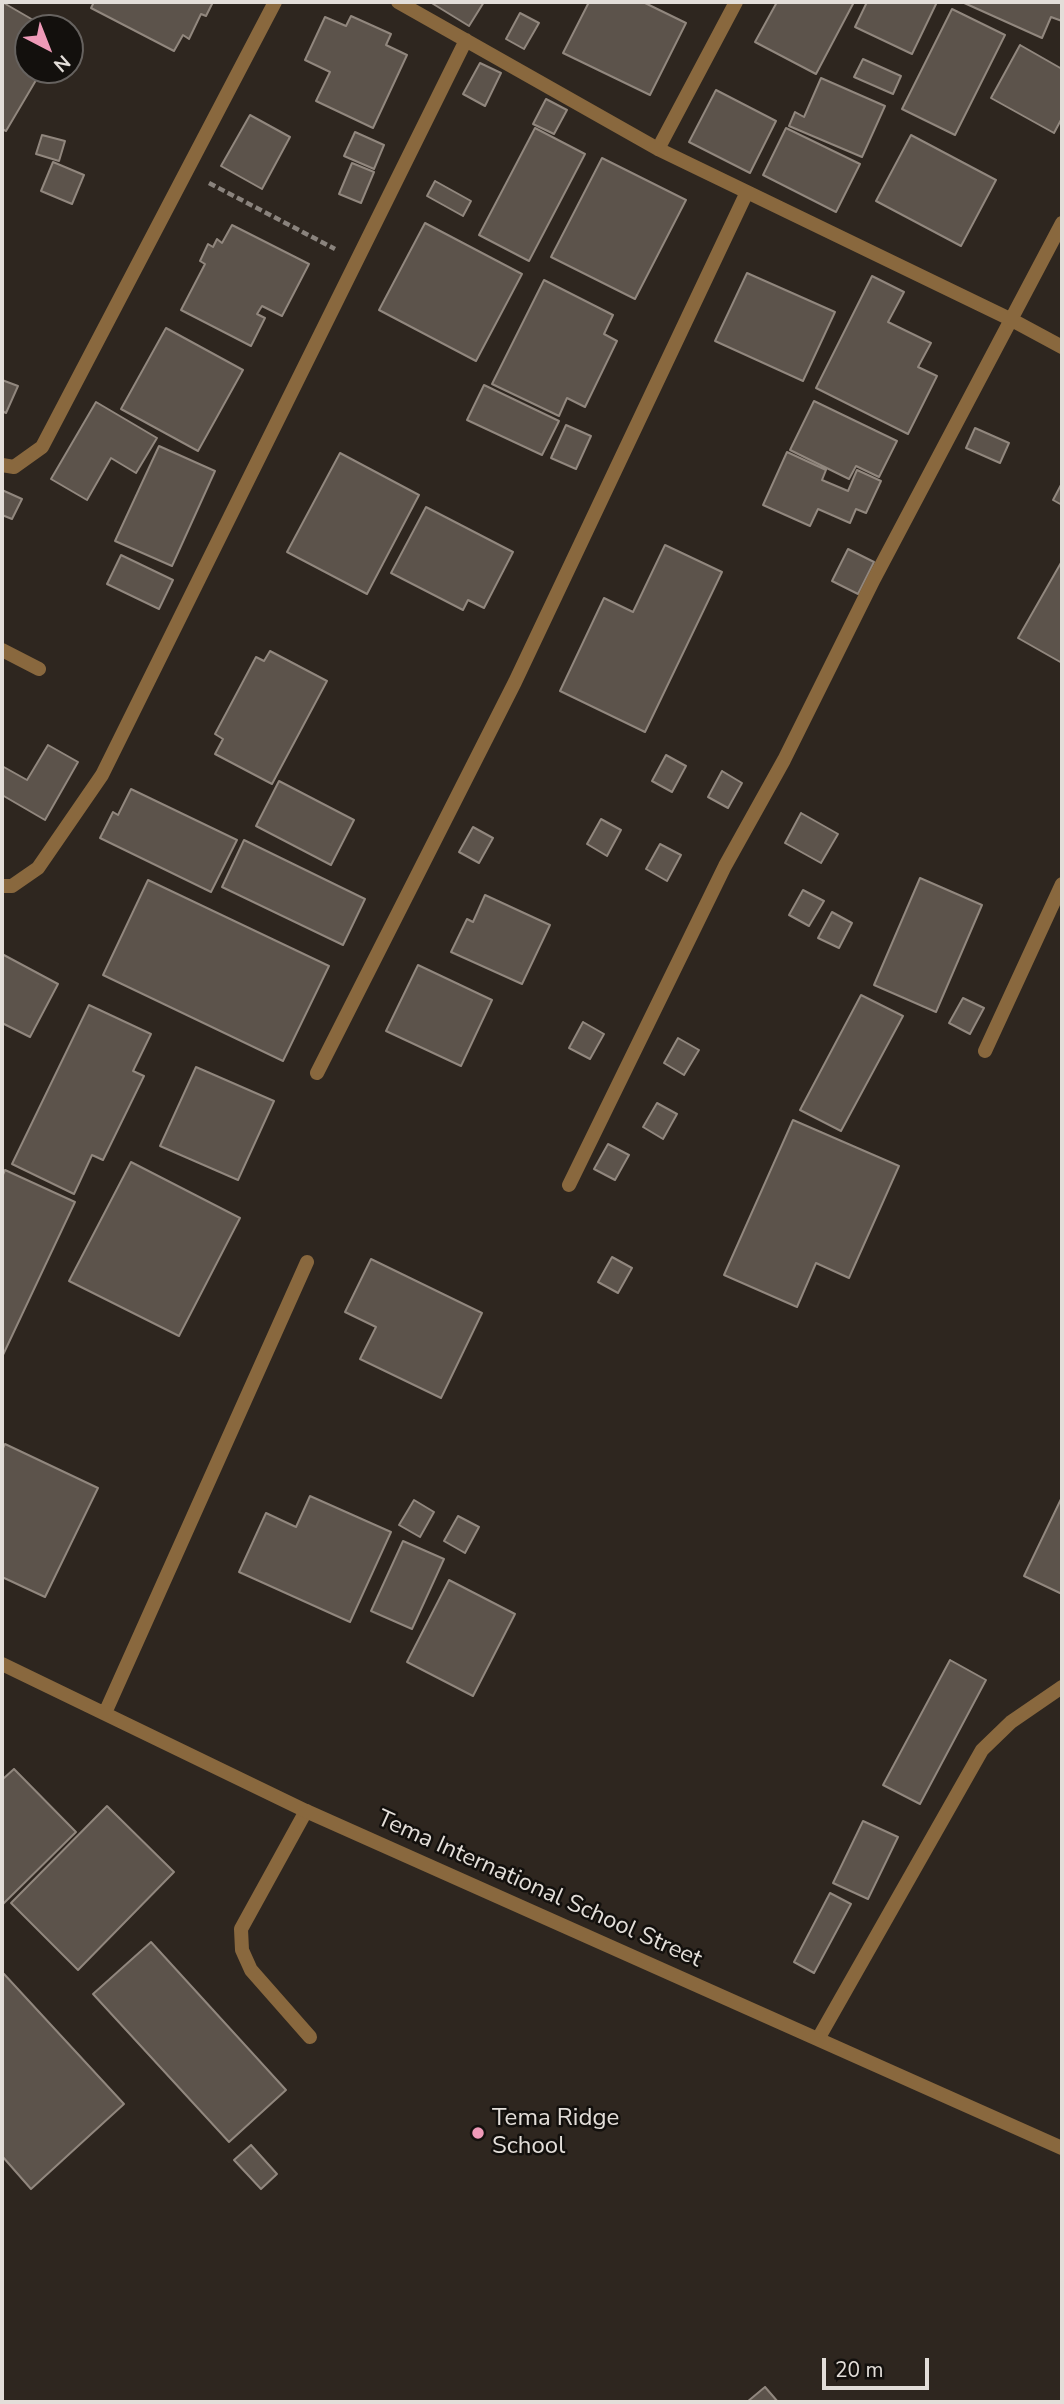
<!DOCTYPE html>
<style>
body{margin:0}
#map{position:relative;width:1064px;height:2404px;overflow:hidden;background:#2e261f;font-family:"Nunito Sans",sans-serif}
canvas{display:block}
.frame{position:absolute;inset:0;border:4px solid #e3ded9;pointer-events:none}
.north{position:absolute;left:14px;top:14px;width:70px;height:70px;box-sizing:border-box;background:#13100d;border:2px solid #66625f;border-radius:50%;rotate:138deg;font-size:19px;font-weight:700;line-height:28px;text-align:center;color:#e3ded9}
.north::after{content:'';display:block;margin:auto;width:24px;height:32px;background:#ef9ab8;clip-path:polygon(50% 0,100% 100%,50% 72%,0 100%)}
.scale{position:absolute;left:822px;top:2358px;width:107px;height:32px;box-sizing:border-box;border:4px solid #e3ded9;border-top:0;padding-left:9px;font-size:21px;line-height:24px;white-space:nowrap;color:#e3ded9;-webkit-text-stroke:5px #13100d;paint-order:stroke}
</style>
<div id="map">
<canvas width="1064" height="2404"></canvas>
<div class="frame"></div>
<div class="north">N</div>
<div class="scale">20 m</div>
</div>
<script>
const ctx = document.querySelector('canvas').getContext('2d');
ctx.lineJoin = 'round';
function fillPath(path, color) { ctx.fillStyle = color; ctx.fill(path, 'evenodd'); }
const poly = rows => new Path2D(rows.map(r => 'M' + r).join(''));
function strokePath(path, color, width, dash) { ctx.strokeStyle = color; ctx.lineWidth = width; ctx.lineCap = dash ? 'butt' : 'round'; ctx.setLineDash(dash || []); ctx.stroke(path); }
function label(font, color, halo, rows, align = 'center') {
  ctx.font = font + ' "Nunito Sans",sans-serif'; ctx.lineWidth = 5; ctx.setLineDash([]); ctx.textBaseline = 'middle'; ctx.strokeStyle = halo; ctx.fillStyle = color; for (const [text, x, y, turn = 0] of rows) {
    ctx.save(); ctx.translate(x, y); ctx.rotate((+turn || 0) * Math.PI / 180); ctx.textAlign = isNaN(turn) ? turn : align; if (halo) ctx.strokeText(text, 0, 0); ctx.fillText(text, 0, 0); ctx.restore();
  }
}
const building = poly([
 [2,2,47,28,28,28,28,70,42,70,6,131,2,129,2,2],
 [94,2,213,2,206,16,201,14,189,39,183,35,174,51,91,8,94,2],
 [430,2,484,2,469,26,430,2],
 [589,2,643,2,686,23,650,95,563,53,589,2],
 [777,2,854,2,816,74,755,42,777,2],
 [867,2,937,2,912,54,855,27,867,2],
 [962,2,1062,2,1062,21,1051,17,1042,38,962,2],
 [952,9,1005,35,955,135,902,109,952,9],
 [520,13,539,23,524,49,506,39,520,13],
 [351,16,391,34,386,45,407,55,373,128,316,101,330,72,305,60,325,17,346,26,351,16],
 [1020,45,1062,69,1062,118,1054,133,991,98,1020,45],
 [863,59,901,76,893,94,854,77,863,59],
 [480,63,501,73,485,106,463,94,480,63],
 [821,78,885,106,862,157,789,126,795,112,804,117,821,78],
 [716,90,776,121,750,173,689,142,716,90],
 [546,99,567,110,554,134,533,124,546,99],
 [250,115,290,137,262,189,221,166,250,115],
 [535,128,585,154,529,261,479,235,535,128],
 [786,128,860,164,836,212,763,175,786,128],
 [355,132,384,145,374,169,344,156,355,132],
 [42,135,65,141,59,161,36,154,42,135],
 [911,135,996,180,961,246,876,201,911,135],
 [602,158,686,200,635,299,551,257,602,158],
 [53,162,84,175,72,204,41,191,53,162],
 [352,163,374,172,361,203,339,194,352,163],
 [435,181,471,201,463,216,427,196,435,181],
 [425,223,522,274,476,361,379,310,425,223],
 [232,225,309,264,282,316,262,306,257,314,265,318,251,346,181,310,205,264,200,261,208,244,213,247,217,239,222,243,232,225],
 [747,273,835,312,803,381,715,341,747,273],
 [872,276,904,292,888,322,931,343,918,367,937,376,908,434,816,388,872,276],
 [544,280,613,315,604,334,617,341,585,407,567,398,559,416,492,384,544,280],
 [166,328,243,370,198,451,121,409,166,328],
 [2,380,18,386,6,413,2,411,2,380],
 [484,385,559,421,542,455,467,420,484,385],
 [814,401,897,441,879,477,856,466,849,479,790,450,814,401],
 [96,402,157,438,136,473,111,458,87,500,51,479,96,402],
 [566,425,591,436,576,469,551,458,566,425],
 [975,428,1009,443,1000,463,966,448,975,428],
 [159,446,215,471,172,566,115,541,159,446],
 [787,452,826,470,822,480,848,491,857,470,881,481,866,513,856,509,850,523,818,509,810,526,763,505,787,452],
 [340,453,419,495,367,594,287,552,340,453],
 [1062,483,1062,505,1053,500,1062,483],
 [2,490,22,499,12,519,2,515,2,490],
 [426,507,513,552,484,608,468,600,463,610,391,573,426,507],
 [665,545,722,572,645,732,560,691,604,598,633,612,665,545],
 [848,549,874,562,858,594,832,581,848,549],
 [121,555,173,580,159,609,107,584,121,555],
 [1062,561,1062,663,1018,638,1062,561],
 [270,651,327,681,272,784,215,754,223,739,215,734,256,657,264,661,270,651],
 [48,745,78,762,45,820,2,795,2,766,27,780,48,745],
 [666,755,686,766,672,792,652,781,666,755],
 [722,771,742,783,728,808,708,797,722,771],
 [279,781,354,820,331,865,256,826,279,781],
 [131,789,237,840,211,892,100,838,113,812,118,815,131,789],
 [801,813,838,834,821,863,785,843,801,813],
 [601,819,621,830,607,856,587,844,601,819],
 [473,827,493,838,479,863,459,852,473,827],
 [244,840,365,899,343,945,222,887,244,840],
 [660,844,681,855,667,881,646,869,660,844],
 [920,878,982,905,936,1012,874,985,920,878],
 [148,880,329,966,283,1061,103,975,148,880],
 [803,890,824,901,809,926,789,915,803,890],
 [485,895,550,925,522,984,451,952,467,919,473,922,485,895],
 [832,912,852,923,839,948,818,938,832,912],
 [2,954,58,984,30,1037,2,1023,2,954],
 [418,965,492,1000,461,1066,386,1031,418,965],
 [861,995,903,1016,841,1131,800,1110,861,995],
 [963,998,984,1008,970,1034,949,1023,963,998],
 [89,1005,151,1034,133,1071,144,1076,103,1160,92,1155,74,1194,12,1164,89,1005],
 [583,1022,604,1034,590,1059,569,1048,583,1022],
 [678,1038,699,1050,684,1075,664,1063,678,1038],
 [196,1067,274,1101,238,1180,160,1146,196,1067],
 [657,1103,677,1114,663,1139,643,1127,657,1103],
 [793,1120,899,1166,849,1278,816,1263,797,1307,724,1275,793,1120],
 [608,1144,629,1155,615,1180,594,1169,608,1144],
 [131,1162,240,1218,179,1336,69,1281,131,1162],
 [5,1170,75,1202,2,1357,2,1177,5,1170],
 [612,1257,632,1268,618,1293,598,1282,612,1257],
 [371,1259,482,1313,441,1398,360,1359,376,1327,345,1312,371,1259],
 [5,1444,98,1488,45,1597,2,1577,2,1450,5,1444],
 [310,1496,391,1532,350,1622,239,1572,266,1513,296,1527,310,1496],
 [1062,1497,1062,1594,1024,1576,1062,1497],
 [414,1500,434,1512,420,1537,399,1525,414,1500],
 [458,1516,479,1527,465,1553,444,1541,458,1516],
 [403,1541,444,1559,412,1629,371,1611,403,1541],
 [449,1580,515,1614,473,1696,407,1662,449,1580],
 [950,1660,986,1680,920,1804,883,1785,950,1660],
 [14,1769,76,1832,2,1905,2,1775,4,1778,14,1769],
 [107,1806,174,1872,78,1970,11,1903,107,1806],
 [863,1821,898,1837,868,1899,833,1883,863,1821],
 [830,1893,851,1904,814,1973,794,1962,830,1893],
 [151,1942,286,2090,229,2142,93,1994,151,1942],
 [4,1974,124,2104,31,2189,2,2156,2,1976,4,1974],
 [251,2145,277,2174,261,2189,234,2160,251,2145],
 [765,2387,778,2402,747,2402,765,2387]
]);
fillPath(building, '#5c534b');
strokePath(building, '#91877e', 2);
strokePath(poly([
 [209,183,335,249]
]), '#8a837d', 4.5, [7, 3.5]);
strokePath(poly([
 [2,650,39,669],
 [306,1811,241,1929,242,1950,251,1970,310,2037]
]), '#89683e', 14);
strokePath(poly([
 [398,2,658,149,1012,320,1062,347],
 [658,149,736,2],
 [2,465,14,467,42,447,275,2],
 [2,886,12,886,38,868,102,775,466,40],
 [985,1051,1062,884],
 [317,1073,515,682,747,192],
 [569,1185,725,866,784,760,874,579,1062,223],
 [2,1664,306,1811,1062,2148],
 [105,1713,307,1262],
 [818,2039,982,1750,1011,1722,1062,1687]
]), '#89683e', 14);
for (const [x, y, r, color] of [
 [478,2133,7,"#ef9ab8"]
]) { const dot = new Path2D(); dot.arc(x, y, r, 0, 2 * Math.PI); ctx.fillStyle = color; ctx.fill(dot); strokePath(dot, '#13100d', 2.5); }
label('24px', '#e3ded9', '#13100d', [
 ["Tema International School Street",539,1890,24]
]);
label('24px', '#e3ded9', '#13100d', [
 ["Tema Ridge",492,2119],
 ["School",492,2147]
], 'left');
</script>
